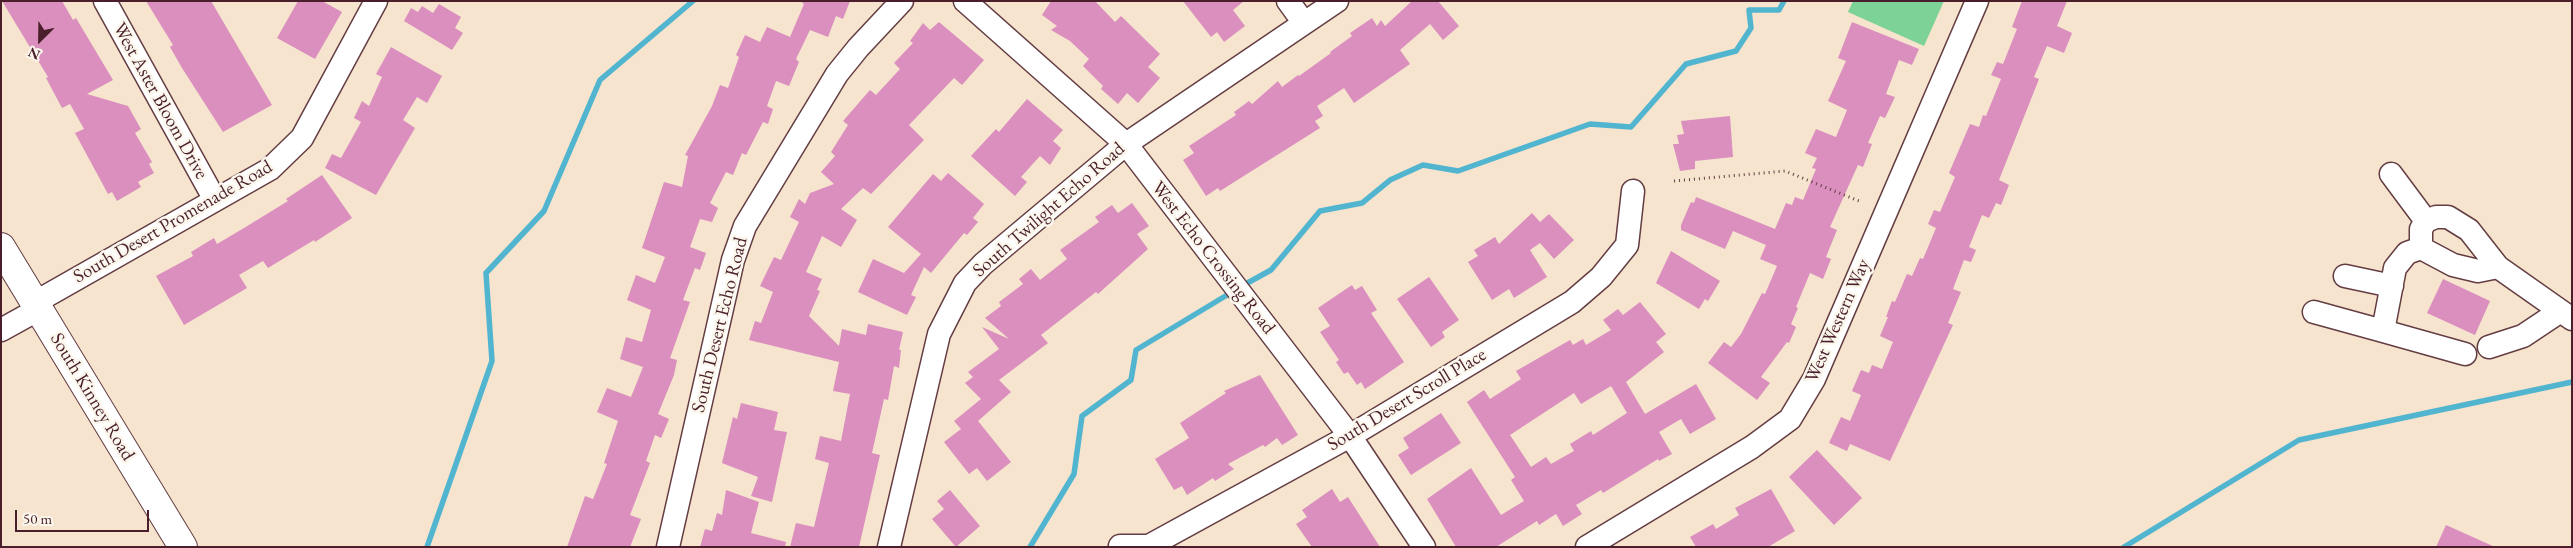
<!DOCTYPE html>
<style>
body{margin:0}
#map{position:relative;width:2573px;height:548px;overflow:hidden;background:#f6e4ce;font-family:"EB Garamond",serif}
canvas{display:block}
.frame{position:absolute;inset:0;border:2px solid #4a1f2b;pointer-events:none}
.north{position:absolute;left:15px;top:15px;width:50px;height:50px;-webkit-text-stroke:4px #fbf7ec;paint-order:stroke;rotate:203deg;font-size:14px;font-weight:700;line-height:20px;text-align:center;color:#4a1f2b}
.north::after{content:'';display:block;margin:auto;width:18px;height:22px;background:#4a1f2b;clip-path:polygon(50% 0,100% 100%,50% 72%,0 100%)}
.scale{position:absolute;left:15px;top:510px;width:134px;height:22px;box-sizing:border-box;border:2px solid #4a1f2b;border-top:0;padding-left:6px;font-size:15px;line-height:18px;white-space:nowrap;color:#4a1f2b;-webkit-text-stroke:4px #fbf7ec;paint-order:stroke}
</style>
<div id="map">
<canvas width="2573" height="548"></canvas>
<div class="frame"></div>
<div class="north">N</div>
<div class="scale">50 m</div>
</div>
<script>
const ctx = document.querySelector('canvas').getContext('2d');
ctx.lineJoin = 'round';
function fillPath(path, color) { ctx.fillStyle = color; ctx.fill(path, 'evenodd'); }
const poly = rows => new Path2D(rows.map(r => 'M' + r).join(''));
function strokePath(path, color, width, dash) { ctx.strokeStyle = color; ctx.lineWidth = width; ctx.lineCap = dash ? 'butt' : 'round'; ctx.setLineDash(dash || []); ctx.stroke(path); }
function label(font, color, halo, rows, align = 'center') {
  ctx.font = font + ' "EB Garamond",serif'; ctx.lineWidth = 5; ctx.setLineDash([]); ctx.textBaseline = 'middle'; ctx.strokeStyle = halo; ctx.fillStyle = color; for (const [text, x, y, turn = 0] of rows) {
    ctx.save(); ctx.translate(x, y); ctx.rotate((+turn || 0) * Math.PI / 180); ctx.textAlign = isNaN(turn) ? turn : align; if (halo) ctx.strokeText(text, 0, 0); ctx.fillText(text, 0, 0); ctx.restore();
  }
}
fillPath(poly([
 [1853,1,1944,1,1924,46,1848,12]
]), '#7dd397');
strokePath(poly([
 [1242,286,1271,270,1320,211,1362,203,1390,180,1423,165,1458,171,1590,124,1631,127,1686,64,1736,51,1751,28,1749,10,1779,10,1784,1],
 [427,547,492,361,486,273,544,211,600,80,693,1],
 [1030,547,1074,474,1082,416,1131,380,1136,350,1232,292],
 [2124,547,2299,440,2572,382]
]), '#51b5d0', 5.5);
fillPath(poly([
 [2,1,62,1,73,20,76,18,113,80,87,94,128,106,141,129,135,133,152,162,149,164,154,173,138,182,141,187,117,201,112,192,108,194,75,133,84,129,70,104,62,108,46,78,48,77],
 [146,1,211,1,272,105,223,132,182,68,170,47,173,45],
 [298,1,322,1,342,12,315,59,277,38],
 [800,1,850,1,843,19,836,16,828,37,810,30,796,59,799,62,789,86,776,81,767,106,773,109,768,124,763,122,746,155,742,153,733,175,726,172,710,203,718,208,712,222,700,219,690,247,706,253,700,270,695,268,683,300,690,302,670,358,677,360,674,375,658,414,669,419,661,438,655,435,646,461,650,463,630,515,641,519,630,547,567,547,585,496,593,499,607,464,604,463,618,421,597,412,607,388,631,397,643,367,620,359,626,337,642,342,651,310,627,300,636,275,655,283,665,257,642,248,664,182,682,187,688,156,685,155,712,106,720,85,728,88,739,57,736,55,745,35,760,42,767,27,790,37,804,4],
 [1051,1,1095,1,1115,22,1121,16,1160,54,1148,67,1160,78,1138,103,1127,93,1118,104,1101,89,1103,86,1083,66,1089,59,1070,41,1051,30,1057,26,1042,15],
 [1183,1,1244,1,1233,10,1245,26,1224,42,1217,32,1211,37],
 [1412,1,1438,1,1459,26,1443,40,1430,24,1400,50,1410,64,1354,103,1344,88,1317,106,1323,116,1315,121,1320,128,1220,191,1218,188,1206,196,1183,160,1194,153,1189,146,1236,115,1234,112,1249,101,1252,104,1278,81,1282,87,1298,75,1299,76,1331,53,1330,52,1352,36,1350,33,1372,18,1377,26,1381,20,1385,26],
 [2022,1,2067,1,2057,26,2072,33,2064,53,2047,46,2034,77,2039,79,1999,180,2009,185,2001,205,1996,203,1989,218,1982,215,1969,247,1976,250,1971,262,1964,260,1953,289,1961,292,1948,323,1953,325,1890,461,1850,444,1847,451,1829,443,1841,417,1850,421,1861,395,1852,391,1861,370,1869,373,1872,365,1882,369,1893,342,1880,336,1888,317,1886,317,1892,301,1895,302,1907,274,1912,276,1920,258,1923,259,1936,228,1928,224,1934,210,1940,212,1955,177,1949,173,1970,124,1979,127,1983,115,1986,116,2001,79,1991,75,1997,62,2003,64,2017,29,2012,27],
 [439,4,461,17,455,28,463,33,452,50,404,21,411,8,418,12,422,6,433,13],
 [939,22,984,60,962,85,954,78,909,125,924,140,871,194,863,188,841,209,857,220,841,247,822,236,806,272,822,279,817,290,820,291,809,316,839,346,842,329,866,335,868,324,903,332,899,350,901,350,899,368,894,366,888,400,884,399,872,453,880,455,859,547,790,547,796,523,814,527,829,463,815,459,820,436,841,441,850,394,833,391,839,362,749,340,755,321,761,323,773,292,760,286,774,257,781,260,799,222,790,217,799,199,805,204,810,193,834,184,821,172,835,156,831,152,848,125,843,121,870,90,876,95,900,69,894,63,913,43,910,41,923,23,930,30],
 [1852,22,1919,49,1912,65,1899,60,1886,94,1895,97,1885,118,1880,116,1868,143,1872,144,1863,167,1858,165,1830,227,1837,230,1826,257,1831,259,1823,279,1810,273,1796,307,1798,308,1791,324,1796,327,1789,343,1787,342,1761,377,1770,383,1757,400,1708,363,1724,342,1731,347,1741,334,1762,293,1765,294,1777,266,1760,259,1766,245,1733,231,1725,249,1681,230,1681,225,1691,202,1694,203,1696,197,1775,229,1786,203,1792,205,1795,197,1803,200,1816,169,1812,168,1817,158,1805,153,1816,129,1836,137,1847,110,1828,101,1846,61,1838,58],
 [391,47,442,76,427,103,417,97,403,120,415,128,376,195,325,168,332,154,341,158,361,122,354,118,362,101,369,106,382,77,376,74],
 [1027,99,1063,130,1053,141,1061,148,1050,165,1040,156,1021,177,1027,182,1015,196,971,156,996,129,999,132],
 [1730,116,1733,157,1695,161,1695,169,1680,171,1673,144,1679,144,1677,135,1684,134,1681,121],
 [948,173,984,204,973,218,978,222,967,235,964,233,931,273,924,267,911,295,916,297,907,315,858,292,873,259,904,273,921,254,888,227,933,174,941,181],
 [322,175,352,218,315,242,314,240,268,268,263,261,239,275,247,288,184,325,156,276,193,256,191,252,214,238,217,244,244,228,288,201,286,199],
 [1132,203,1149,226,1137,234,1148,249,1098,294,1096,292,1041,335,1048,343,999,380,1011,392,978,421,1011,462,987,481,977,468,969,474,944,442,961,429,954,421,981,399,965,383,973,377,968,372,999,349,982,327,1009,339,985,318,1001,306,999,302,1023,284,1019,279,1031,269,1040,280,1067,259,1060,250,1099,222,1095,217,1112,205,1118,213],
 [1532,213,1540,222,1549,214,1574,240,1554,259,1540,243,1530,250,1547,277,1514,298,1509,289,1492,300,1468,262,1478,256,1474,250,1495,237,1499,244],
 [1671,251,1720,281,1708,301,1705,299,1699,309,1656,283],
 [1429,277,1459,320,1442,332,1445,337,1431,347,1397,299],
 [2443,279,2490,301,2475,335,2427,313],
 [1352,285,1355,290,1362,286,1377,310,1371,313,1404,362,1365,389,1361,382,1357,385,1348,372,1344,374,1336,362,1339,360,1320,332,1330,326,1318,308],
 [1640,302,1666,334,1656,342,1664,352,1626,382,1645,414,1696,384,1716,419,1690,434,1681,419,1659,432,1672,454,1659,461,1658,459,1603,493,1601,490,1576,505,1582,514,1563,526,1556,514,1539,525,1537,521,1496,547,1456,547,1427,499,1471,468,1501,515,1524,501,1511,480,1515,477,1467,402,1484,390,1490,399,1521,379,1516,371,1570,340,1573,345,1583,339,1586,345,1611,330,1603,320,1618,309,1623,315],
 [1611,386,1627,413,1593,435,1591,431,1570,444,1574,451,1551,464,1546,457,1531,467,1510,435,1574,393,1581,404],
 [1260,375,1298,435,1282,445,1277,438,1265,447,1263,445,1228,464,1234,469,1215,481,1213,478,1187,495,1182,486,1174,490,1155,459,1189,438,1180,423,1226,393,1224,391],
 [741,403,778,412,774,430,787,432,772,502,751,496,758,477,722,463,733,417,737,419],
 [1441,413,1461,443,1411,475,1398,455,1409,448,1403,438],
 [1817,450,1862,498,1834,525,1789,477],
 [1332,489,1340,502,1348,497,1380,547,1312,547,1296,524,1307,517,1302,510],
 [1771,489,1795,531,1768,547,1696,547,1690,537,1713,524,1716,529,1739,515,1735,508],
 [726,490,759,502,751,533,786,542,785,547,700,547,705,529,712,531,717,513,722,515],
 [950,490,980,526,956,547,932,519,944,509,937,501],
 [2446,525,2495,547,2436,547]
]), '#da8fbe');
const minor = poly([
 [105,1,215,200],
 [965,1,1126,144,1350,436,1424,547],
 [1288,1,1304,23],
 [2391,174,2426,221,2421,229,2421,248,2453,265,2478,271,2498,267,2572,319],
 [2426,221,2436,217,2448,217,2469,230,2498,267],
 [2345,276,2392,286],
 [34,303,270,169,302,138,376,1],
 [2314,312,2383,331,2395,268,2407,253,2421,248],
 [1,330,39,309],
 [2383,331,2465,354],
 [2489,347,2523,336,2559,312],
 [1120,546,1149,546,1350,436,1572,302,1601,277,1627,245,1633,191],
 [668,547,733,260,745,226,837,74,858,48,902,1],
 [889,547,939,334,965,283,983,264,1126,144,1337,1],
 [1587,547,1752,447,1790,419,1814,379,1977,1]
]);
const major = poly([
 [1,247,183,547]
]);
strokePath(minor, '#643d43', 25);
strokePath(major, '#643d43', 30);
strokePath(poly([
 [1674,181,1785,171,1859,201]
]), '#643d43', 3, [1, 4]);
strokePath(minor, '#fff', 22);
strokePath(major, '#fff', 28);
label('19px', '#4a1f2b', '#fbf7ec', [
 ["West Aster Bloom Drive",160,101,61],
 ["South Twilight Echo Road",1049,210,-41],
 ["South Desert Promenade Road",173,222,-30],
 ["West Echo Crossing Road",1213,258,52],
 ["West Western Way",1838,321,-66],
 ["South Desert Echo Road",720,325,-76],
 ["South Kinney Road",92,397,59],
 ["South Desert Scroll Place",1407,400,-31]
]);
</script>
